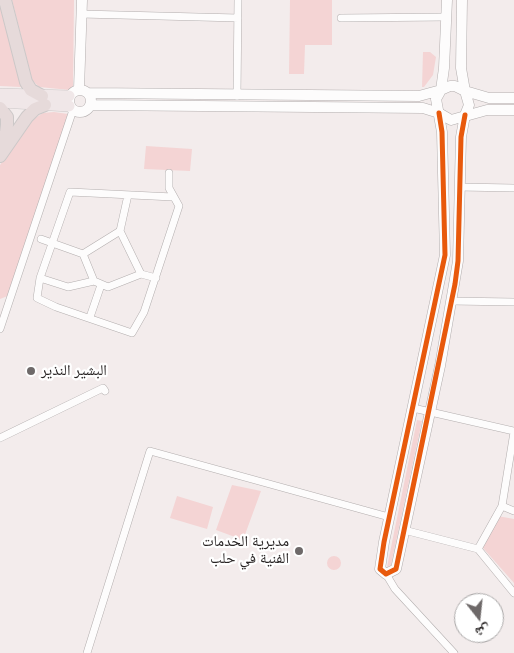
<!DOCTYPE html>
<meta charset="utf-8">
<style>
body{margin:0}
#map{position:relative;width:514px;height:653px;overflow:hidden;background:#f3ecec;font-family:"Noto Serif","Noto Naskh Arabic",serif}
canvas{display:block}
.north{position:absolute;left:454px;top:593px;width:50px;height:50px;box-sizing:border-box;background:#fff;border:1px solid #a9a7a7;border-radius:50%;rotate:164deg;font-size:14px;font-weight:700;line-height:20px;text-align:center;color:#272323}
.north::after{content:'';display:block;margin:auto;width:18px;height:22px;background:#6e6969;clip-path:polygon(50% 0,100% 100%,50% 72%,0 100%)}
</style>
<div id="map">
<canvas width="514" height="653"></canvas>
<div class="north">ش</div>
</div>
<script>
const ctx = document.querySelector('canvas').getContext('2d');
ctx.lineJoin = 'round';
function fillPath(path, color) { ctx.fillStyle = color; ctx.fill(path, 'evenodd'); }
const poly = rows => new Path2D(rows.map(r => 'M' + r).join(''));
function strokePath(path, color, width, dash) { ctx.strokeStyle = color; ctx.lineWidth = width; ctx.lineCap = dash ? 'butt' : 'round'; ctx.setLineDash(dash || []); ctx.stroke(path); }
function label(font, color, halo, rows, align = 'center') {
  ctx.font = font + ' "Noto Serif","Noto Naskh Arabic",serif'; ctx.lineWidth = 4.5; ctx.setLineDash([]); ctx.textBaseline = 'middle'; ctx.strokeStyle = halo; ctx.fillStyle = color; for (const [text, x, y, turn = 0] of rows) {
    ctx.save(); ctx.translate(x, y); ctx.rotate((+turn || 0) * Math.PI / 180); ctx.textAlign = isNaN(turn) ? turn : align; if (halo) ctx.strokeText(text, 0, 0); ctx.fillText(text, 0, 0); ctx.restore();
  }
}
fillPath(poly([
 [12,0,74,0,73,86,70,90,39,87,32,80],
 [290,0,332,0,332,45,305,45,304,74,289,74],
 [0,2,21,87,0,86],
 [423,52,430,52,436,57,433,75,424,87,422,87],
 [54,112,68,114,10,295,0,299,0,165,27,123,43,113],
 [146,146,192,149,190,171,144,169],
 [417,420,422,421,391,565,387,567],
 [232,485,261,491,243,540,216,530],
 [177,496,213,507,207,529,170,518],
 [492,515,514,519,514,583,483,548],
 '327 563a7 7 0 1 1 14 0a7 7 0 1 1-14 0Z'
]), '#f4d4d4');
const street = poly([
 [81,14,238,18],
 [341,18,447,17],
 [237,96,238,0],
 [169,173,169,188,179,206,144,312,132,333,56,307,37,298,40,278,70,192,173,197],
 [459,187,514,188],
 [120,231,141,274,108,287,94,281,83,254,120,231],
 [120,231,128,195],
 [41,239,83,254],
 [141,274,156,278],
 [40,278,68,287,94,281],
 [451,301,514,302],
 [90,317,101,285],
 [0,329,73,110],
 [413,408,514,431],
 [514,432,502,506,514,511],
 [0,438,103,388,105,391],
 [502,506,478,549,514,593],
 [404,530,478,549],
 [386,574,395,589,454,653],
 [87,653,150,451,389,517]
]);
const secondary = poly([
 [462,0,461,68,465,91,469,105,465,115,461,137,458,261,440,366,396,569,386,574,380,569,384,542,445,255,442,132,436,99,441,90,450,86,455,86,465,91,489,98,514,98],
 [79,89,82,0],
 '69 101a11 11 0 1 1 22 0a11 11 0 1 1-22 0Z',
 [88,93,419,96,441,90,444,68,447,0],
 [90,105,423,108,439,113,451,120,487,110,514,110]
]);
const primary = poly([
 [0,94,69,96],
 [0,102,69,106]
]);
const highway = poly([
 [5,0,26,82,31,90,42,96],
 [0,108,7,117,7,125,6,133,0,142],
 [0,156,27,117,35,109,45,105]
]);
strokePath(street, '#b3aeae', 8);
strokePath(secondary, '#b3aeae', 11);
strokePath(primary, '#ccc8c8', 12);
strokePath(highway, '#ccc8c8', 14);
strokePath(street, '#fdfcfc', 7);
strokePath(secondary, '#fdfcfc', 10);
strokePath(primary, '#f0e7e8', 11);
strokePath(highway, '#e6dada', 12);
strokePath(poly([
 [439,113,442,132,445,255,384,542,380,569,386,574,396,569,455,284,458,261,461,137,465,115]
]), '#e8590c', 5);
for (const [x, y, r, color] of [
 [31,371,5,"#6e6969"],
 [299,551,5,"#6e6969"]
]) { const dot = new Path2D(); dot.arc(x, y, r, 0, 2 * Math.PI); ctx.fillStyle = color; ctx.fill(dot); strokePath(dot, '#fff', 2); }
label('15px', '#272323', '#fff', [
 ["البشير النذير",41,371],
 ["مديرية الخدمات",289,542,"right"],
 ["الفنية في حلب",289,559,"right"]
], 'left');
</script>
